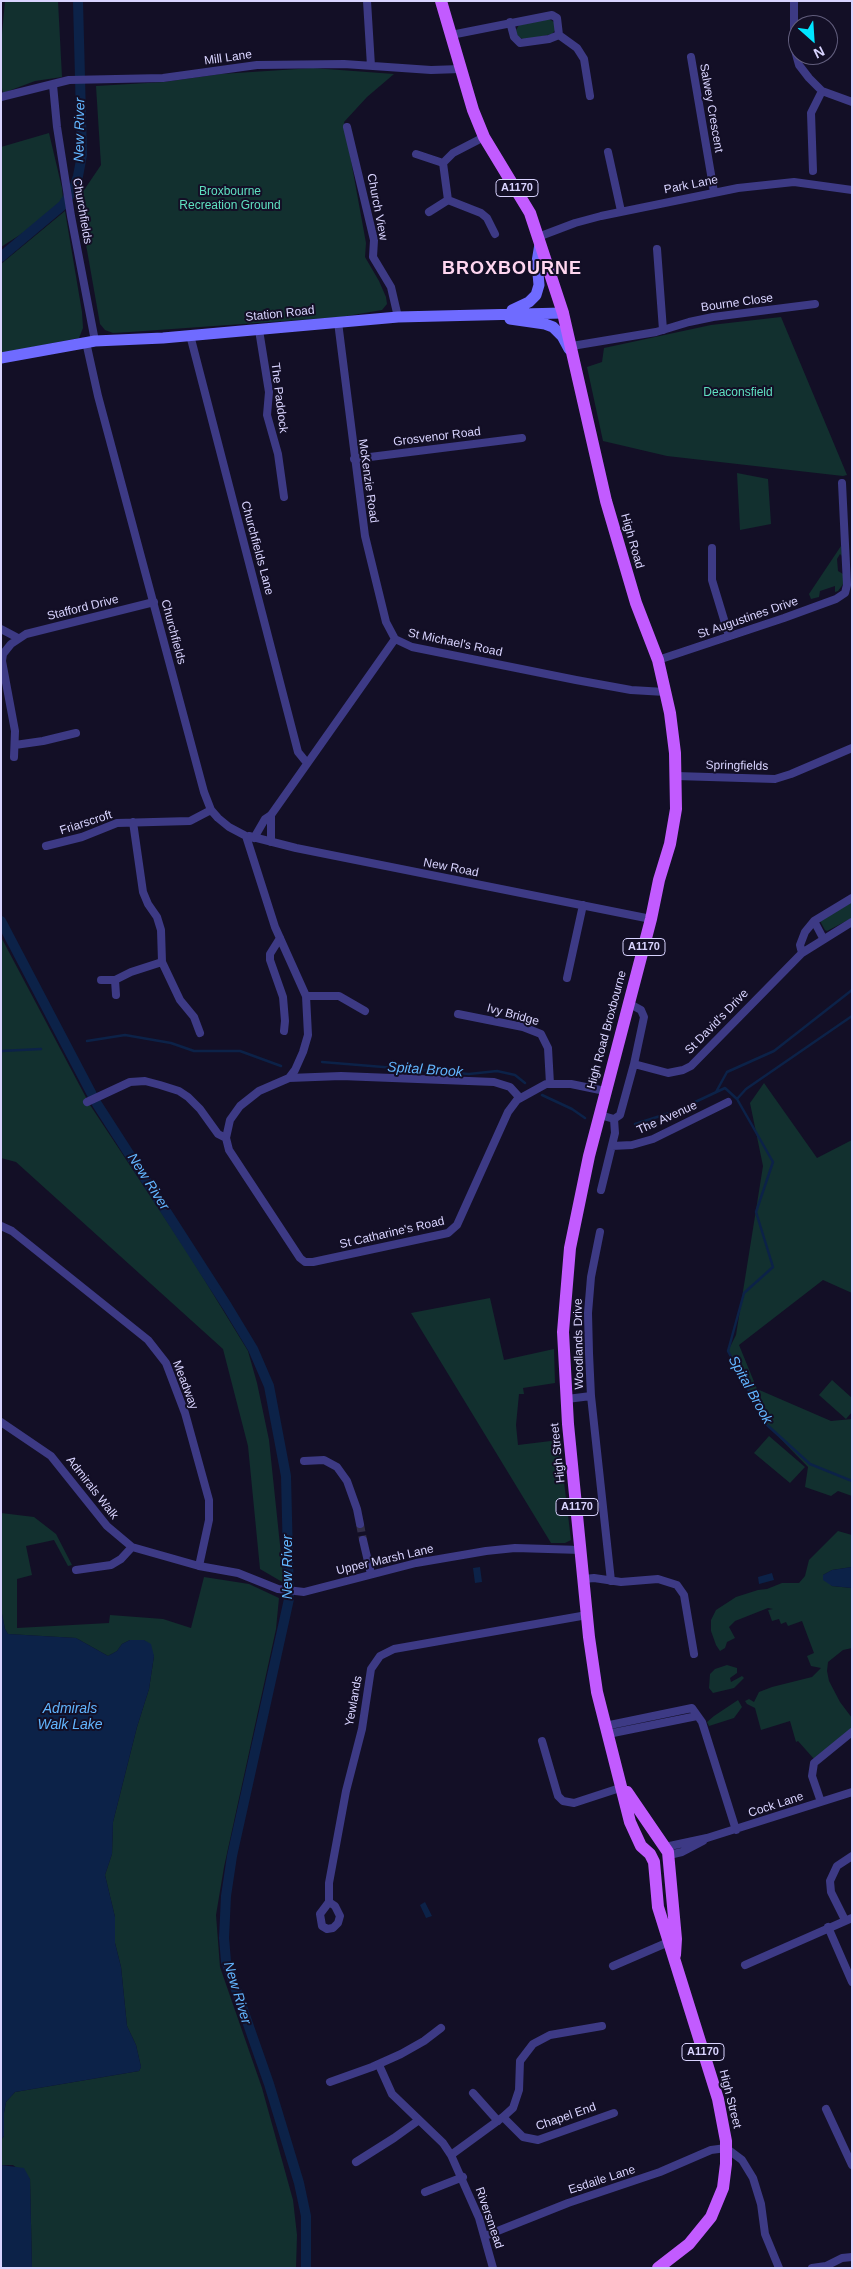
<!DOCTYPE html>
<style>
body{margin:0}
#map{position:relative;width:853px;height:2269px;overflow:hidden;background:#130f26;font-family:Arial,sans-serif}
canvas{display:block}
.frame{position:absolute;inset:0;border:2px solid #d9d4ff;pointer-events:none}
.north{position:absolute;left:788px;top:15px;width:50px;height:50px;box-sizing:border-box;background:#130f26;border:1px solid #625e7d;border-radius:50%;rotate:154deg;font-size:14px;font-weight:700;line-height:20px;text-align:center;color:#d9d4ff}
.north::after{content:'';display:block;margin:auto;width:18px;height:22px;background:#00e5ff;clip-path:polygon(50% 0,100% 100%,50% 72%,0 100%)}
</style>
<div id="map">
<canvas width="853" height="2269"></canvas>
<div class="frame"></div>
<div class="north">N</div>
</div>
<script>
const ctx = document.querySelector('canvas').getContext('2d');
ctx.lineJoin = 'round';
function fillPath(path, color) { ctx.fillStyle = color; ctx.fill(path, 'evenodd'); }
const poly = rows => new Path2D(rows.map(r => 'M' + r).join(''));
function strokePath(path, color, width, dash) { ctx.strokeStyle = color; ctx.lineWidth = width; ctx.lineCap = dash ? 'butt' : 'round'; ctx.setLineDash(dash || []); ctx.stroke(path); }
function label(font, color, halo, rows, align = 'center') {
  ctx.font = font + ' Arial,sans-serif'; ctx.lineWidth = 4; ctx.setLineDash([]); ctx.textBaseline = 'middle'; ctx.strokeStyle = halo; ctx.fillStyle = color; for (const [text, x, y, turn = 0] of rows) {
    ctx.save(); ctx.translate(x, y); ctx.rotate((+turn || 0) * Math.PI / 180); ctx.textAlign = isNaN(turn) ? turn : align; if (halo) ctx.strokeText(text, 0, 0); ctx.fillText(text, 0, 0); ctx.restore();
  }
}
fillPath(poly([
 [5,1,58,1,62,77,35,81,3,93,1,83,1,45],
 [549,19,554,22,556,29,552,34,525,40,517,36,516,30,519,25],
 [313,68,394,74,367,97,344,122,366,243,365,257,379,281,386,297,387,304,382,310,341,317,130,332,113,333,105,330,100,324,78,199,101,165,96,86,164,82,221,74],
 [49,133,62,188,63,199,40,222,1,247,1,147],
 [65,211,82,312,83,328,79,338,1,353,1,264],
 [781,317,847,475,843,476,667,456,603,441,587,367,602,362,604,348,711,325],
 [737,473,768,479,771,524,740,530],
 [841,546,842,556,840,554,837,559,838,571,843,574,844,583,838,591,835,592,835,586,820,591,819,597,811,599,809,594],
 [852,902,852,918,827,931,825,930,820,921],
 [1,937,90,1105,188,1253,248,1351,257,1383,269,1440,284,1583,260,1569,248,1446,223,1349,16,1162,1,1158],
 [764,1083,817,1158,852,1140,852,1293,823,1280,739,1345,757,1389,831,1421,852,1419,852,1496,838,1491,831,1496,805,1487,808,1467,766,1424,728,1351,736,1335,763,1166,750,1103],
 [490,1298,504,1360,554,1349,555,1383,523,1388,524,1394,519,1394,516,1425,518,1445,559,1440,571,1540,565,1543,551,1543,411,1313],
 [832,1380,852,1398,852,1412,846,1419,819,1395],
 [769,1436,805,1467,790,1483,754,1453],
 [1,1513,34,1517,56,1534,72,1565,68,1566,54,1540,26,1546,32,1575,17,1579,17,1628,109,1623,110,1615,163,1619,191,1628,204,1577,249,1584,279,1598,276,1629,224,1867,216,1915,220,1967,262,2088,293,2200,297,2235,296,2268,32,2268,30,2179,13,2165,1,2165,1,2140,4,2136,4,2113,6,2102,15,2092,139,2071,141,2067,136,2045,127,2026,121,1967,115,1943,115,1917,105,1875,112,1854,113,1822,137,1727,149,1689,154,1656,144,1640,130,1640,122,1644,117,1651,108,1656,76,1638,8,1634,5,1629,1,1609],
 [838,1531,852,1535,852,1567,832,1570,823,1575,832,1586,852,1588,852,1648,843,1650,828,1662,827,1671,829,1681,840,1702,852,1718,852,1729,814,1759,798,1741,796,1742,790,1721,761,1730,755,1708,747,1704,745,1701,749,1699,754,1702,759,1692,772,1687,812,1677,821,1668,811,1666,807,1656,814,1653,802,1621,788,1626,786,1622,781,1624,779,1619,772,1621,768,1610,773,1609,768,1608,735,1621,729,1627,735,1638,727,1642,725,1648,720,1651,716,1645,711,1631,711,1620,716,1610,736,1597,758,1590,767,1589,782,1583,799,1583,805,1576,809,1560],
 [727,1665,737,1668,737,1673,730,1678,731,1682,742,1676,744,1678,734,1688,713,1693,709,1688,710,1674,715,1669],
 [738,1700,742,1707,734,1718,709,1726,707,1722,714,1716]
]), '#12302f');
fillPath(poly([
 [480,1567,482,1582,475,1583,473,1568],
 [852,1567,852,1588,832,1586,823,1580,823,1575,832,1570],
 [772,1573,774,1580,759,1584,758,1577],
 [1,1609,5,1629,8,1634,76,1638,108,1656,117,1651,122,1644,130,1640,144,1640,151,1644,154,1656,149,1689,137,1727,113,1822,112,1854,105,1875,115,1917,115,1943,121,1967,127,2026,136,2045,141,2067,139,2071,15,2092,6,2102,4,2113,4,2136,1,2140],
 [425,1902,432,1916,426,1918,420,1905],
 [1,2165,24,2168,30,2179,32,2268,1,2268]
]), '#0c2248');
strokePath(poly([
 [87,1041,125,1035,171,1043,194,1051,240,1051,281,1066],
 [1,1051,41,1049],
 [322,1062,469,1074,497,1071,515,1075,525,1083],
 [716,1092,727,1072,774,1051,852,990],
 [542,1095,572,1109,585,1118],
 [737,1099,746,1089,852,1016],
 [635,1124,676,1111,725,1088,737,1099,773,1162,756,1212,773,1267,744,1293,728,1351,766,1424,810,1464,852,1481]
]), '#0c2248', 2.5);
strokePath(poly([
 [1,257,63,205,74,188,78,176,82,155,78,1],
 [1,921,97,1104,227,1306,253,1349,269,1386,286,1476,289,1599,232,1856,226,1896,224,1938,226,1961,269,2084,299,2183,306,2216,306,2268]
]), '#0c2248', 10);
strokePath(poly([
 [360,1524,363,1540]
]), '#312d47', 8, [8, 4]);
strokePath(poly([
 [367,1,371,66],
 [794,1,794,47,799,65,809,78,822,91,852,102],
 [510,22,514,37,520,43,549,39,559,35],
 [451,35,552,15,557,18,559,35,577,48,584,59,590,96],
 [691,57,714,192],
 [53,85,57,127,71,216,95,341],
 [1,97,69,80,163,78,257,65,344,64,431,70,461,69],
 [347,127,374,240,373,257,391,287,398,317],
 [608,152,621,211],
 [416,154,443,163],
 [813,171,811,113,822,91],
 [448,200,443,163,453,153,484,137],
 [448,200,481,213,487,218,495,234],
 [429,212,448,200],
 [538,237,575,223,601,216,738,188,794,182,852,190],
 [657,249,663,330],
 [338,322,365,536,386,622,395,639],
 [259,330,269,392,267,415,278,454,284,497],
 [190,335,298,752,307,763],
 [86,342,98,396,204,792,211,810,218,818,229,827,246,836,275,927,306,996,308,1035,303,1052,295,1070,289,1078,259,1091,240,1106,230,1120,226,1138,229,1150,300,1258,305,1262,313,1262,448,1233,457,1225,508,1112,517,1100,546,1084,571,1084,605,1091],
 [572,346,656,332,689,322,713,317,815,304],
 [354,459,522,438],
 [712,548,712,580,729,636],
 [1,629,18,638],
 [658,660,784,618,836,599,845,593,847,585,842,483],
 [15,745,43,741,76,733],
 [14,757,15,731,2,661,3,654,11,644,26,634,154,602],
 [676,776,775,779,791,774,852,748],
 [271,815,271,842],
 [133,822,143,892,148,904,157,917,161,930,162,962,180,1000,194,1017,200,1033],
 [249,836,296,848,651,919],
 [254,838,265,819,271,815,395,639,412,647,576,680,631,690,665,692],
 [46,846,82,837,117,823,190,821,211,810],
 [814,921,823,938],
 [280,938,270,954,270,960,283,997,285,1021,284,1031],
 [802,953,852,922],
 [567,978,583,905],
 [101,980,115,980,131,972,162,962],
 [115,980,116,995],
 [306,996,339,996,365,1011],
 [458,1014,523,1027,541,1034,548,1048,550,1084],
 [634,1064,668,1073,683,1070,691,1066,802,953,800,945,805,932,814,921,852,898],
 [289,1078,341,1076,494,1082,510,1087,520,1098],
 [87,1102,130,1082,145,1081,160,1085,179,1091,188,1097,200,1109,218,1134,226,1138],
 [600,1115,614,1119,620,1115,634,1064,644,1017,641,1010,628,1003],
 [612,1146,632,1145,653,1139,728,1102],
 [601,1190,615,1133,614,1119],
 [1,1226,12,1231,148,1340,166,1363,185,1413,209,1500,209,1520,199,1566],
 [600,1232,591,1277,588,1313,589,1353,591,1396,611,1581],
 [567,1399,591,1396],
 [1,1422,51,1456,107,1526,132,1547,199,1566,238,1573,278,1589,304,1592,416,1563,486,1551,515,1548,581,1550],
 [304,1461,324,1460,337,1467,347,1481,357,1509,360,1524],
 [363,1540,371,1574],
 [76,1570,111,1565,121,1559,132,1547],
 [584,1579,594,1578,621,1582,658,1579,677,1585,684,1595,694,1654],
 [605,1726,692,1708,702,1722,736,1830],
 [608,1734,697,1716],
 [542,1741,558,1796,563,1801,574,1803,623,1787],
 [821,1802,812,1776,814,1763,852,1732],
 [665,1847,707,1838,852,1792],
 [669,1855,682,1852,703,1841],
 [329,1902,335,1906,340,1916,338,1923,333,1928,327,1929,322,1926,320,1914,329,1902,329,1883,346,1791,362,1729,371,1669,380,1656,394,1649,587,1615],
 [845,1920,831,1892,830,1881,837,1866,852,1856],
 [828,1927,852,1982],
 [745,1965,852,1918],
 [613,1966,671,1941],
 [379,2065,392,2094,443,2143,451,2155,479,2218,493,2268],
 [330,2082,372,2067,401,2054,424,2041,441,2028],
 [473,2093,498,2121],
 [826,2109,852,2165],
 [503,2117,523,2137,538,2140,614,2113],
 [451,2155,503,2117,513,2108,519,2090,520,2061,533,2044,550,2035,602,2026],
 [356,2162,394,2138,419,2120],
 [425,2192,463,2177],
 [485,2236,568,2203,660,2172,711,2150,726,2148,742,2160,753,2178,761,2204,765,2234,779,2268],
 [812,2268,826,2266,842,2258,852,2257]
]), '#3d3a85', 8);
strokePath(poly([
 [512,310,529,302,536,295,539,285,537,262,540,244],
 [510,319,545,324,553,327,562,336,569,349],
 [1,358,95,341,163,338,398,317,563,313]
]), '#6f6bff', 11);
strokePath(poly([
 [441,1,473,110,484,137,530,213,563,313,606,501,636,603,658,660,670,713,675,753,676,809,670,844,659,880,651,919,589,1156,570,1248,563,1332,568,1424,589,1637,597,1692,630,1822,641,1846,650,1854,654,1862,658,1907,718,2099,726,2141,726,2164,723,2188,711,2217,689,2244,658,2268],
 [627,1792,668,1852,676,1939,675,1955]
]), '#c25bff', 12);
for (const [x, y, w] of [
 [517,188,42],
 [644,947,42],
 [577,1507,42],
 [703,2052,42]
]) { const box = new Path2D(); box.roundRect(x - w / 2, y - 8.5, w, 17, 4); ctx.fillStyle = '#130f26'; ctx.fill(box); strokePath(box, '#d9d4ff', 1); }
label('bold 11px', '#d9d4ff', null, [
 ["A1170",517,188],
 ["A1170",644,947],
 ["A1170",577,1507],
 ["A1170",703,2052]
]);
label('12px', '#d9d4ff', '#130f26', [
 ["Mill Lane",228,58,-8],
 ["Salwey Crescent",711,108,80],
 ["Park Lane",691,185,-11],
 ["Church View",377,207,79],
 ["Churchfields",82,211,80],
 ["Bourne Close",737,303,-8],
 ["Station Road",280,314,-6],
 ["The Paddock",279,398,83],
 ["Grosvenor Road",437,437,-7],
 ["McKenzie Road",368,481,82],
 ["High Road",632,541,74],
 ["Churchfields Lane",257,548,75],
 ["Stafford Drive",83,608,-14],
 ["St Augustines Drive",748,618,-19],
 ["Churchfields",173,632,75],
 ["St Michael's Road",455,643,12],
 ["Springfields",737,766,1],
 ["Friarscroft",86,823,-18],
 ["New Road",451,868,11],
 ["Ivy Bridge",513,1015,15],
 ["St David's Drive",717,1022,-46],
 ["High Road Broxbourne",607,1030,-75],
 ["The Avenue",667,1118,-24],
 ["St Catharine's Road",392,1233,-13],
 ["Woodlands Drive",579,1344,-91],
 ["Meadway",185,1385,69],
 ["High Street",558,1453,-96],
 ["Admirals Walk",92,1488,52],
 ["Upper Marsh Lane",385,1560,-13],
 ["Yewlands",354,1701,-80],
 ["Cock Lane",776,1805,-18],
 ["High Street",730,2099,76],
 ["Chapel End",566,2117,-19],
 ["Esdaile Lane",602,2180,-18],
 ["Riversmead",489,2218,71]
]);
label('12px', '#5fe0c0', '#130f26', [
 ["Broxbourne",230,192],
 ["Recreation Ground",230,206],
 ["Deaconsfield",738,393]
]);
label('italic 14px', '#62b6ff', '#130f26', [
 ["New River",80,130,-89],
 ["Spital Brook",425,1070,4],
 ["New River",148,1182,57],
 ["Spital Brook",750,1390,61],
 ["New River",288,1567,-90],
 ["Admirals",70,1709],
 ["Walk Lake",70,1725],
 ["New River",237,1993,73]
]);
ctx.letterSpacing = '1px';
label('bold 18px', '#ffd6f0', '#130f26', [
 ["BROXBOURNE",512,269]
]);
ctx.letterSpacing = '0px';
</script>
